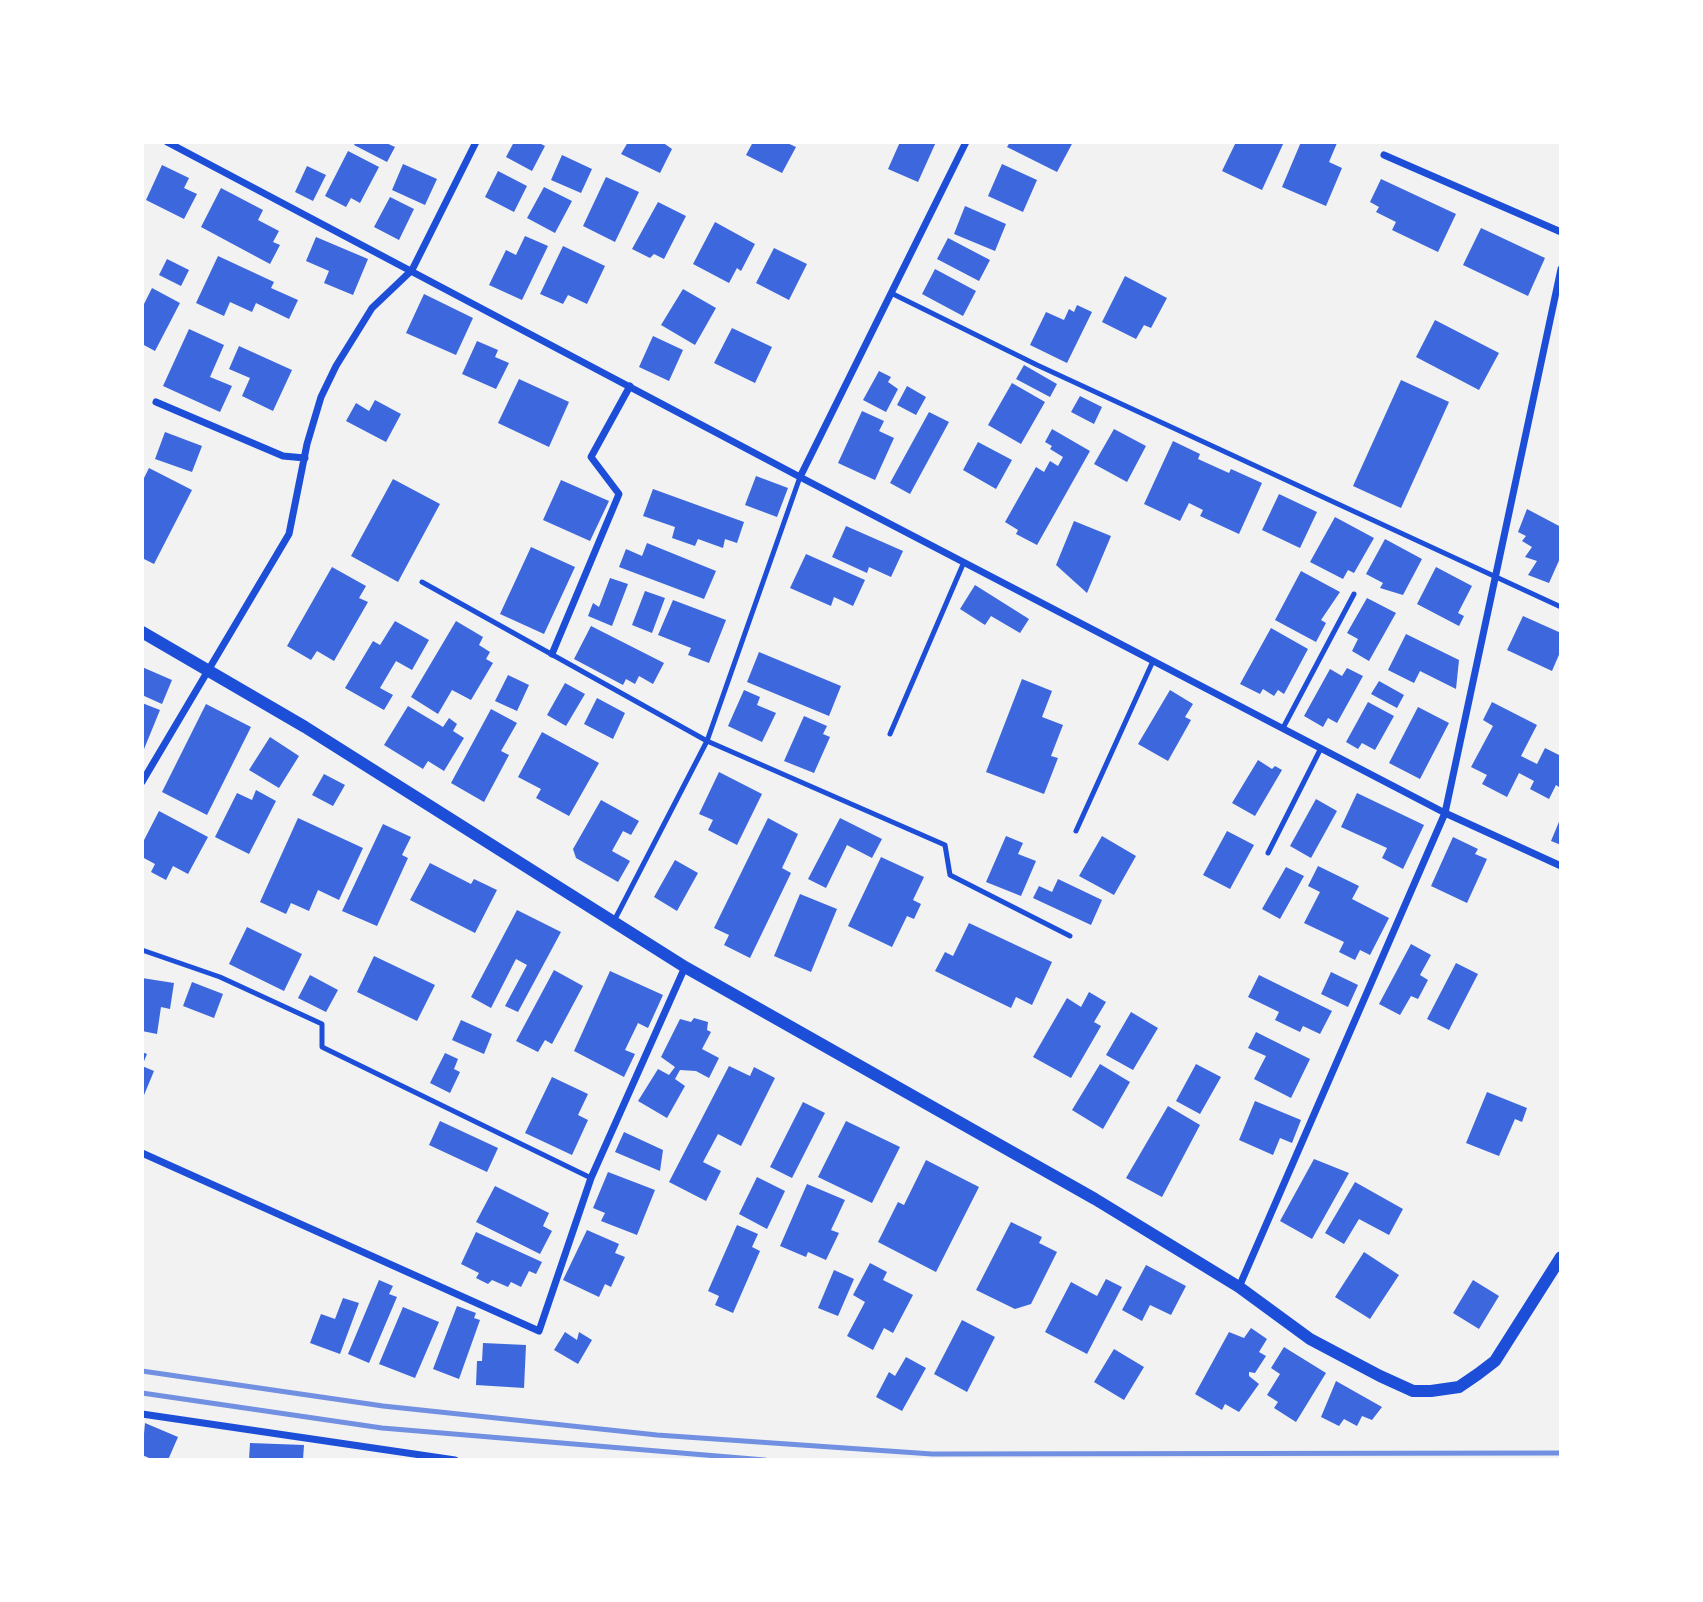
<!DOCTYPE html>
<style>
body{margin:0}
#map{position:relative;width:1703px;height:1602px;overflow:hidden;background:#f2f2f2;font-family:"Exo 2",sans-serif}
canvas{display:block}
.frame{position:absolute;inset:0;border:144px solid #fff;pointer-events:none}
</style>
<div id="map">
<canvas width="1703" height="1602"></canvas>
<div class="frame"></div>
</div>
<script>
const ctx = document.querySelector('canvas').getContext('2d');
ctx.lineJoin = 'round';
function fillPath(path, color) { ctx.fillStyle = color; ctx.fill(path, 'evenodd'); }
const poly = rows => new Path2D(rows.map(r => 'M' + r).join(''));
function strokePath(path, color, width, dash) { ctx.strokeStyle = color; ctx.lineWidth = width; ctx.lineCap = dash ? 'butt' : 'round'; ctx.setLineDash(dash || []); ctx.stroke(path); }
fillPath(poly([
 [356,142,384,142,395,147,387,162,354,145],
 [514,142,537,142,545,146,532,171,506,157],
 [628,142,662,142,672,149,660,173,621,154],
 [753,142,785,142,796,147,782,173,746,155],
 [900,142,936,142,918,182,888,169],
 [1010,142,1073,142,1057,172,1007,147],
 [1236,142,1284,142,1262,190,1222,171],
 [1301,142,1337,143,1329,162,1342,168,1326,206,1282,187],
 [348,151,379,167,360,203,351,198,346,207,325,196],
 [562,155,592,169,581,193,551,180],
 [403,164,437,179,425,205,392,190],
 [1002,164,1037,180,1023,212,988,196],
 [162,165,189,178,184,188,197,194,184,219,146,200],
 [307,166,326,175,313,201,295,192],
 [498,171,527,186,514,212,485,197],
 [606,177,639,192,615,242,583,226],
 [1381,179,1456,214,1438,252,1392,230,1396,222,1376,212,1379,207,1370,202],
 [544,187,572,201,555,233,527,218],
 [221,188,263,210,258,220,279,231,273,242,280,245,270,264,201,227],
 [390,197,414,209,399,240,374,227],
 [658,202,686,216,664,259,654,254,650,258,632,249],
 [965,206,1006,224,995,251,954,234],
 [715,222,755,244,741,271,737,268,729,283,693,264],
 [1481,228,1545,258,1528,296,1463,265],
 [525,236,548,246,522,300,489,285,506,250,516,255],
 [316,237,368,259,353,295,324,283,329,271,306,261],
 [948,238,990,260,979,281,937,259],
 [563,246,605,266,587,304,568,295,563,304,540,294],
 [774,248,807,264,789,300,756,283],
 [218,256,274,282,271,288,298,300,289,319,256,303,252,312,230,302,224,316,196,303],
 [167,259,189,270,181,286,159,275],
 [935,269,976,291,963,316,922,294],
 [1125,276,1167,298,1151,328,1144,325,1136,339,1102,322],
 [152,288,180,303,155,351,142,344,142,308],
 [683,289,716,308,695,345,661,325],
 [424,294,473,318,456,355,406,333],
 [1077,305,1092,312,1067,363,1030,345,1046,312,1064,320,1069,309,1074,312],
 [1435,320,1499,353,1479,390,1416,357],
 [732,328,772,347,755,383,714,363],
 [189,329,224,345,210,377,232,386,220,412,163,386],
 [653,336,683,350,669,381,639,367],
 [477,341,498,350,495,357,509,363,496,389,462,374],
 [239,346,292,370,273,411,242,396,250,378,229,369],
 [1024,365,1057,384,1050,397,1016,379],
 [879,371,891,377,888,382,898,389,886,412,863,400],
 [519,379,569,402,549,447,498,423],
 [1401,380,1449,402,1401,508,1353,486],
 [1012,383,1045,402,1021,444,988,425],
 [907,386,926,397,916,415,897,405],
 [1080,396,1102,407,1094,424,1071,412],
 [375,400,401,414,386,442,346,421,356,403,369,411],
 [862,411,884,421,879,431,894,438,875,480,838,463],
 [929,412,949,422,910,494,890,483],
 [1052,429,1090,451,1037,545,1016,534,1018,530,1005,522,1036,467,1044,472,1050,461,1058,466,1063,457,1050,449,1052,446,1045,442],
 [1114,429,1146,446,1127,482,1094,464],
 [165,432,202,446,192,472,155,459],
 [1173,441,1200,454,1198,459,1229,473,1231,469,1262,483,1239,534,1200,516,1203,510,1189,503,1180,521,1144,504],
 [978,442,1012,460,996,489,963,470],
 [149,468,192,490,154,564,142,558,142,482],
 [756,476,788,488,777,517,745,505],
 [393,479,440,504,398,582,351,556],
 [561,480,609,501,590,541,543,520],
 [653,489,744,522,737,543,725,539,723,548,698,539,695,546,672,538,675,527,643,516],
 [1279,494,1317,512,1300,548,1262,530],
 [1527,509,1561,527,1561,556,1549,583,1528,575,1537,561,1525,557,1532,547,1522,541,1526,536,1518,532],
 [1335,517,1374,538,1354,573,1348,570,1343,579,1310,562],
 [1074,521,1111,536,1087,593,1056,565],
 [846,526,903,551,891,577,869,567,867,573,832,557],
 [1385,539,1422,559,1403,595,1380,588,1383,583,1366,574],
 [647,543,716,571,704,599,619,567,626,549,642,556],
 [531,547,575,567,544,634,500,614],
 [806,554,865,580,853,606,834,597,831,606,790,588],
 [332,567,366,586,359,598,368,602,334,661,317,651,311,660,287,646],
 [1436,567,1472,586,1458,613,1464,616,1459,626,1417,604],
 [1301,571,1340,592,1321,620,1326,623,1316,642,1275,620],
 [610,578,628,584,612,626,588,616,593,603,599,607],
 [975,585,1029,619,1020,633,991,616,985,625,960,609],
 [645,591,665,598,652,633,632,625],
 [1367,598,1396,613,1369,661,1352,651,1358,639,1347,633],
 [673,600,726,620,709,663,688,655,691,648,658,635],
 [1523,616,1561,633,1561,650,1552,671,1507,650],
 [395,621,429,640,412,670,396,661,380,688,393,695,384,710,345,688,373,641,380,645],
 [456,621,483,637,479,645,490,652,486,659,493,663,471,700,452,690,438,714,411,697],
 [591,626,664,663,653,684,639,676,635,684,626,679,623,685,574,659],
 [1271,628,1308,649,1284,694,1278,690,1274,696,1263,689,1260,694,1240,684],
 [1406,634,1459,660,1456,689,1420,671,1414,683,1388,670],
 [759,652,841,686,829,716,747,682],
 [142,667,172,680,162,704,142,695],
 [1347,668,1363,676,1337,723,1328,718,1323,727,1304,716,1330,669,1342,676],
 [508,675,529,685,517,711,495,701],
 [1022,679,1052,691,1042,717,1063,725,1051,756,1058,758,1044,794,986,772],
 [1379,681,1404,695,1397,708,1371,694],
 [565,683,585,694,566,726,547,715],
 [744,690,760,697,757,705,776,713,762,742,728,726],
 [1170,690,1193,704,1185,717,1191,720,1168,761,1138,744],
 [597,698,625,713,613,739,584,724],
 [1368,702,1394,716,1375,750,1362,743,1358,749,1346,742],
 [1492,702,1537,725,1521,756,1537,764,1545,748,1561,756,1561,783,1559,787,1556,785,1549,799,1530,789,1534,781,1519,773,1507,797,1482,784,1487,775,1471,767,1493,726,1483,720],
 [142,703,160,710,142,754],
 [206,704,251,727,207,815,162,792],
 [408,706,443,727,449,718,457,724,453,731,464,738,444,771,428,761,423,769,384,745],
 [1418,707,1449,723,1420,779,1389,763],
 [491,709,517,723,501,751,509,755,484,802,451,783],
 [804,716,827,726,823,734,830,737,814,773,784,761],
 [542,732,599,763,569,816,536,798,541,789,518,777],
 [270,737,299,756,279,788,249,770],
 [1258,760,1272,769,1275,766,1282,770,1255,816,1232,803],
 [719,772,762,794,737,845,708,830,713,820,699,814],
 [324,774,345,785,333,806,312,795],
 [256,790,276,801,249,854,215,837,237,793,252,800],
 [1357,793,1424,825,1403,869,1382,858,1387,848,1341,827],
 [1316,799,1337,811,1311,858,1290,846],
 [601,800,639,821,631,835,623,831,612,851,630,861,618,882,576,858,573,849],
 [159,811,208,837,188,874,173,866,166,880,151,872,155,864,142,857,142,844],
 [1561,817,1561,845,1551,841],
 [298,818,363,848,339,900,318,890,309,911,291,903,286,914,260,902],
 [768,818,798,834,782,868,791,873,750,958,724,945,729,935,714,928],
 [840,818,882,839,872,858,847,845,826,888,808,879],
 [383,824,411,837,402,855,408,858,377,926,342,911],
 [1227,831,1254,845,1230,889,1203,875],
 [1006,836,1023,843,1018,854,1036,861,1021,896,986,882],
 [1102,836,1136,856,1114,895,1079,876],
 [1453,837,1478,849,1475,854,1487,859,1467,903,1431,886],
 [881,857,924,877,913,900,921,904,914,919,907,916,892,947,848,926],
 [675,860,698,873,677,911,654,897],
 [430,863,471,884,474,879,497,890,475,933,410,900],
 [1318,866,1359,886,1352,899,1389,918,1370,955,1360,950,1355,960,1339,952,1344,942,1304,923,1320,892,1308,886],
 [1286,867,1304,876,1280,919,1262,909],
 [1058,879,1102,900,1091,925,1033,898,1039,886,1052,892],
 [800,894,837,909,811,972,774,956],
 [517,910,561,932,518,1012,505,1006,527,965,516,959,491,1008,471,997],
 [969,923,1052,962,1032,1005,1016,997,1011,1008,935,971,945,952,953,956],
 [247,927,302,954,284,991,229,964],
 [1411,944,1431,955,1420,975,1428,980,1418,999,1411,996,1400,1015,1379,1004],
 [374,956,435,985,417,1021,357,992],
 [1456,963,1478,974,1449,1030,1427,1019],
 [554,970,583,986,552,1044,545,1040,538,1052,516,1041],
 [610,971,663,995,648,1028,638,1023,625,1050,635,1054,624,1077,574,1051],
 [1331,972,1358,985,1348,1007,1321,994],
 [310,975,338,990,326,1012,298,998],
 [1259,975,1332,1011,1320,1034,1303,1026,1300,1032,1275,1020,1279,1012,1248,997],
 [142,978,174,983,170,1009,161,1007,157,1034,142,1031],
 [192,982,223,994,214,1018,183,1006],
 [1089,992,1106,1002,1094,1022,1101,1026,1071,1078,1033,1057,1067,998,1081,1007],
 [1131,1012,1158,1028,1133,1070,1106,1055],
 [694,1018,708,1022,707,1030,711,1032,702,1049,719,1058,709,1078,696,1071,680,1070,675,1079,685,1086,667,1118,638,1101,658,1069,669,1075,675,1067,661,1057,680,1019,691,1022],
 [461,1020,492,1034,484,1054,452,1040],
 [1256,1032,1310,1059,1291,1098,1254,1079,1266,1056,1248,1048],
 [142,1052,147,1054,142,1066,154,1071,142,1100],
 [445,1053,458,1059,454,1069,460,1072,450,1093,430,1083],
 [1100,1064,1130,1082,1103,1129,1072,1110],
 [1196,1064,1221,1077,1200,1114,1176,1101],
 [729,1066,750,1076,754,1067,775,1078,741,1146,718,1134,703,1162,721,1171,706,1201,669,1182],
 [552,1077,588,1094,578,1115,588,1120,572,1155,525,1133],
 [1487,1092,1527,1108,1522,1122,1515,1119,1499,1156,1466,1143],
 [1255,1101,1301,1120,1292,1143,1280,1138,1273,1155,1239,1140],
 [803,1102,825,1113,792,1178,770,1167],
 [1168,1106,1200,1125,1162,1197,1126,1178],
 [440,1121,498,1148,487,1172,429,1145],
 [846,1121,900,1147,872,1203,818,1177],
 [624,1132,663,1150,660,1171,615,1152],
 [1314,1159,1349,1173,1312,1239,1280,1221],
 [926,1160,979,1187,936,1272,878,1242,898,1202,904,1205],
 [608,1172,655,1190,637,1235,601,1221,605,1213,593,1208],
 [757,1177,785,1191,767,1229,739,1214],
 [1355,1182,1403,1209,1389,1235,1359,1219,1344,1244,1325,1233],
 [807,1184,845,1200,831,1230,839,1233,826,1260,808,1252,806,1257,780,1246],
 [495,1186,549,1213,543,1226,552,1231,540,1254,476,1222],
 [1011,1222,1042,1237,1039,1243,1057,1252,1031,1304,1015,1309,976,1290],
 [737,1225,758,1234,752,1247,760,1251,733,1313,715,1305,719,1296,708,1291],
 [587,1230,619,1244,615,1253,625,1257,611,1287,605,1284,599,1297,563,1280],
 [476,1232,542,1262,536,1274,529,1271,521,1287,511,1282,508,1287,492,1280,488,1284,476,1278,479,1273,461,1264],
 [1364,1252,1399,1275,1370,1319,1335,1297],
 [870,1263,887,1272,883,1280,913,1295,893,1333,884,1328,873,1350,847,1336,865,1302,853,1295],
 [1146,1265,1186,1286,1171,1315,1150,1305,1142,1321,1122,1310],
 [834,1270,854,1279,838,1316,818,1308],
 [1106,1279,1122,1287,1087,1354,1045,1332,1071,1282,1097,1296],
 [379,1280,393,1286,389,1294,397,1297,369,1363,348,1354],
 [1473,1280,1499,1296,1479,1329,1453,1313],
 [343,1298,359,1303,340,1354,310,1343,321,1314,335,1319],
 [457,1306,476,1313,474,1318,480,1320,459,1379,433,1369],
 [403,1307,439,1322,415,1378,379,1364],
 [962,1320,995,1337,967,1392,934,1374],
 [1251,1328,1267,1339,1259,1352,1266,1356,1255,1373,1249,1372,1249,1376,1259,1384,1239,1412,1225,1404,1222,1410,1195,1394,1229,1332,1244,1338],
 [565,1332,577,1340,579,1332,592,1340,578,1364,554,1350],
 [483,1343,526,1345,524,1388,476,1385,477,1361,482,1361],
 [1284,1347,1326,1373,1296,1422,1274,1408,1278,1402,1267,1395,1280,1374,1271,1368],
 [1114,1349,1144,1367,1124,1400,1094,1382],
 [906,1357,926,1368,902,1411,876,1397,889,1372,895,1376],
 [1336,1381,1382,1407,1372,1420,1362,1416,1357,1426,1344,1419,1339,1426,1321,1417],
 [145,1423,178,1437,168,1460,154,1460,142,1455],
 [250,1443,304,1445,303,1460,249,1460]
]), '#3d67dc');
strokePath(poly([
 [891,293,1037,365,1561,607],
 [422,582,707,741,945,845,950,875,1070,936],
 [1283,728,1354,594],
 [890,734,964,562],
 [1076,831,1153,661],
 [1268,853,1321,748],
 [614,921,707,741,800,477],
 [142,950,220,977,322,1024,322,1047,591,1178]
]), '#1d4ed8', 5);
strokePath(poly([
 [167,142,800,477,1445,813,1561,866],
 [1384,155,1561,232],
 [156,402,283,456,305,458],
 [800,477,966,142],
 [552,654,619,494,591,457,630,386],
 [142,782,289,534,307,444,321,397,336,366,372,308,412,270,476,142],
 [142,1153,539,1331,591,1178,685,967],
 [1239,1287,1445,813,1561,269],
 [142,1414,455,1460]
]), '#1d4ed8', 7);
strokePath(poly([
 [142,632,305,727,685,967,1095,1199,1239,1287,1310,1339,1380,1376,1413,1391,1431,1391,1459,1387,1478,1374,1495,1361,1561,1257]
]), '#1d4ed8', 12);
strokePath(poly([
 [142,1371,383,1406,657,1435,932,1454,1561,1453],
 [142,1393,382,1428,765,1460]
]), '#7290e2', 5);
</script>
